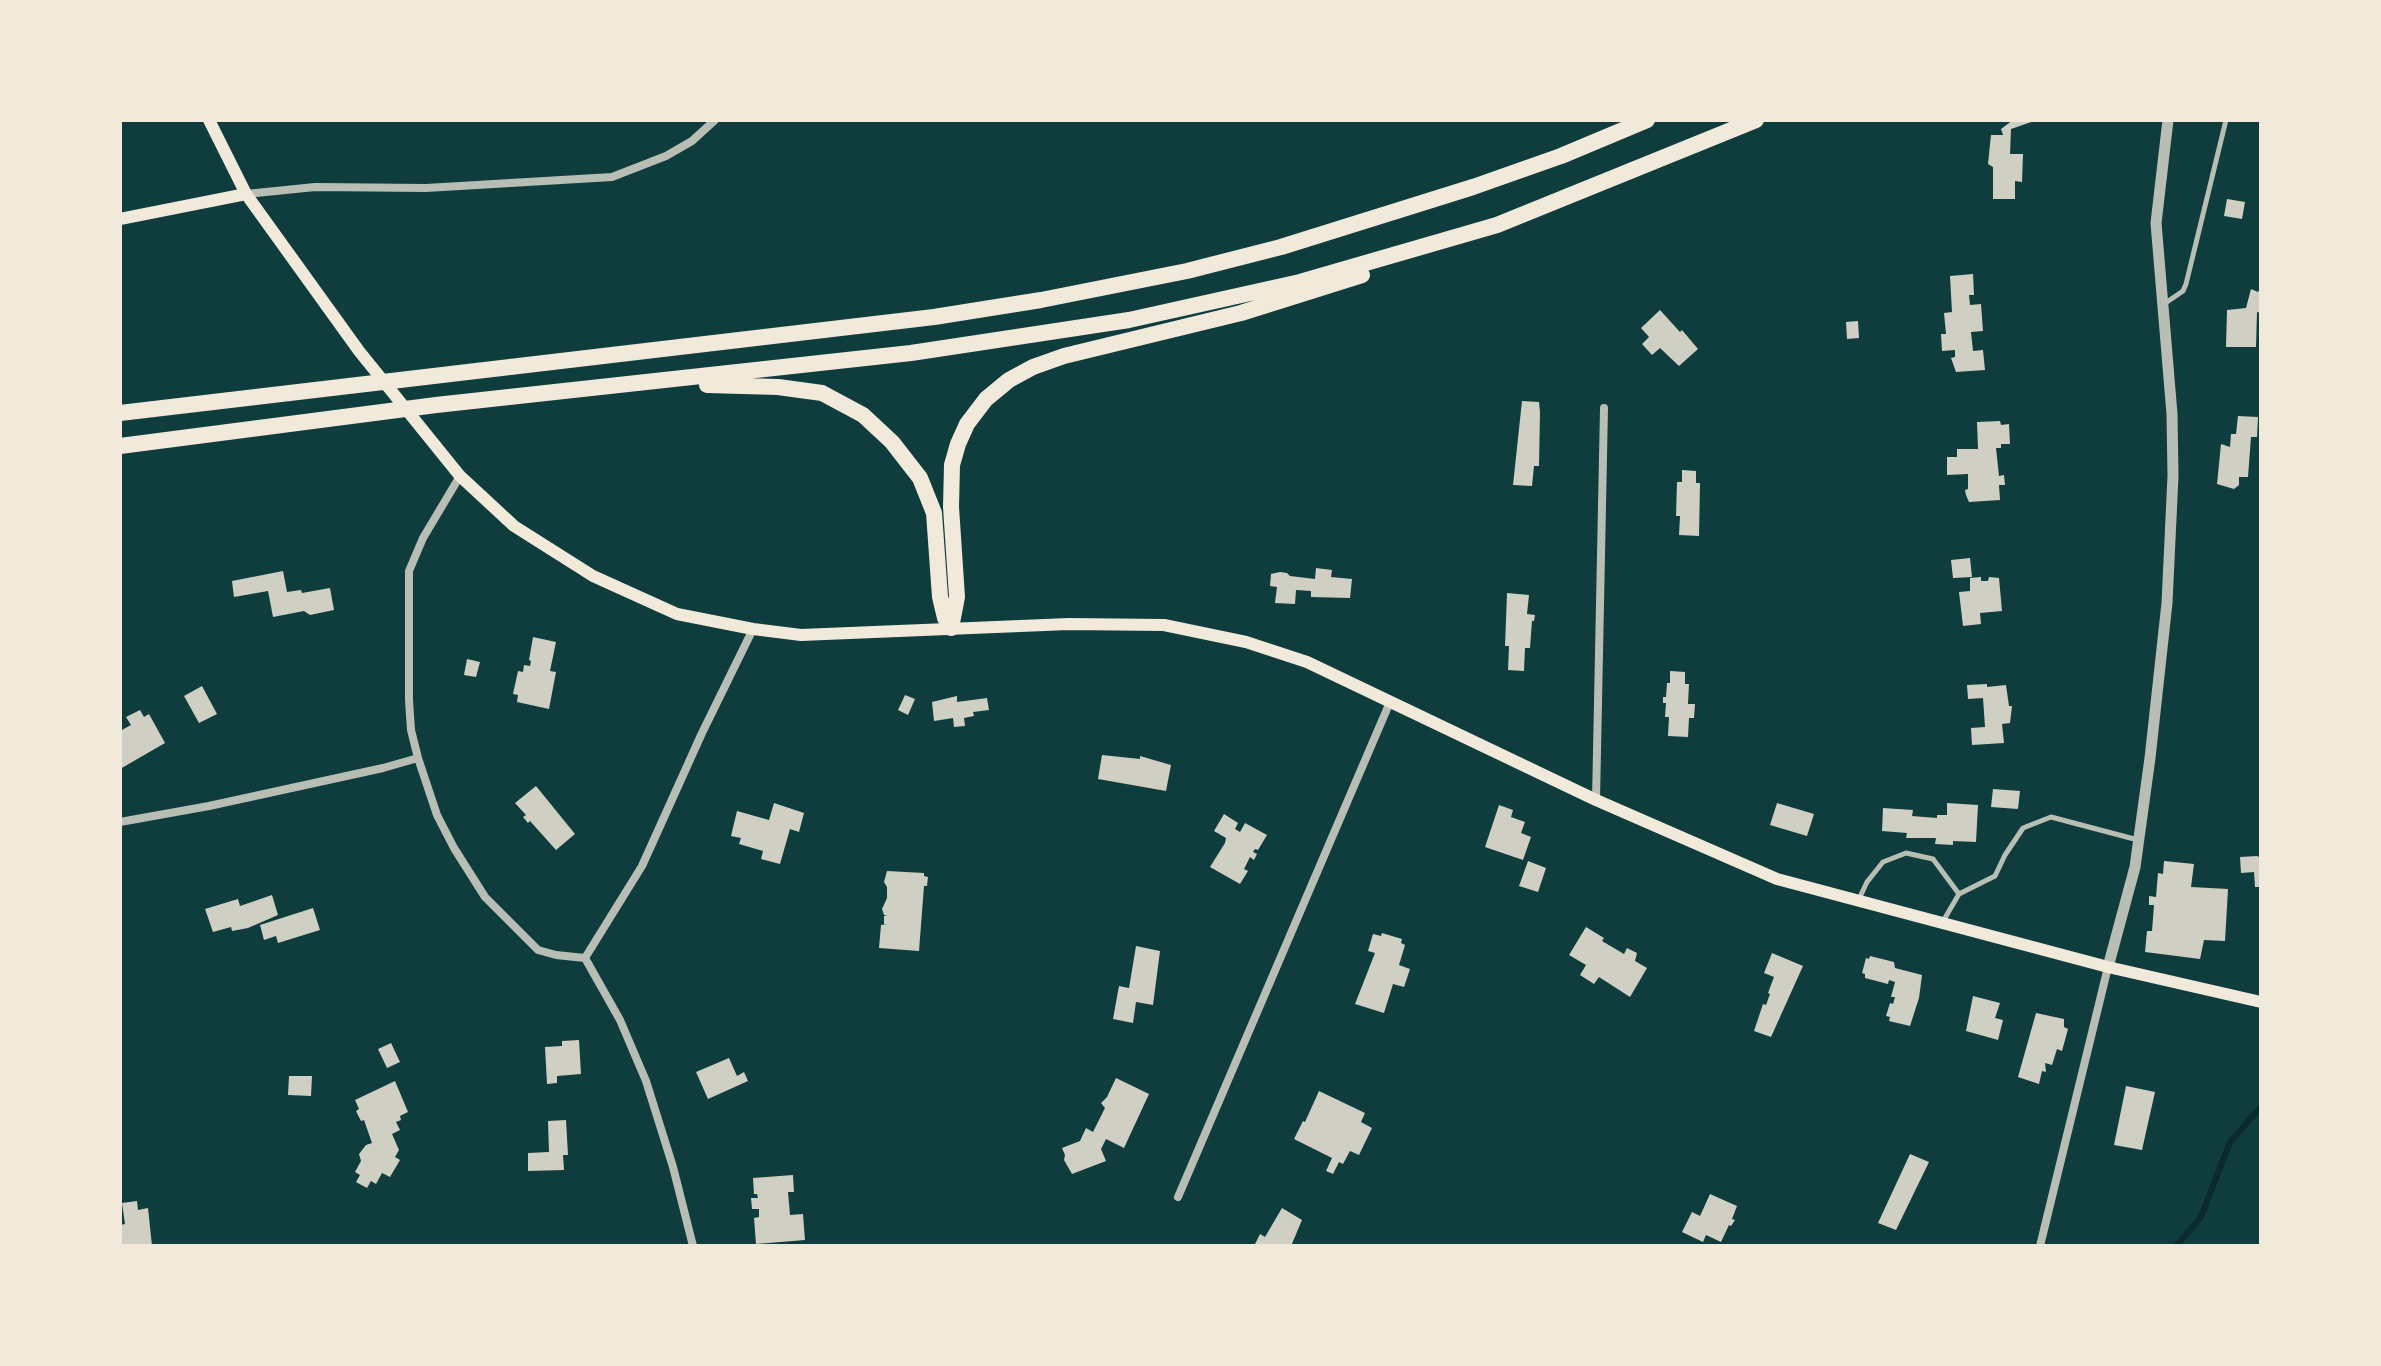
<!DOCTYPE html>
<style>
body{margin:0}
#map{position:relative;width:2381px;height:1366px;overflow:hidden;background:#0f3d3e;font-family:"Work Sans",sans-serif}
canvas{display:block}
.frame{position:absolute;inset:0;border:122px solid #f1e9da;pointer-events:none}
</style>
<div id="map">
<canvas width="2381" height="1366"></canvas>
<div class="frame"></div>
</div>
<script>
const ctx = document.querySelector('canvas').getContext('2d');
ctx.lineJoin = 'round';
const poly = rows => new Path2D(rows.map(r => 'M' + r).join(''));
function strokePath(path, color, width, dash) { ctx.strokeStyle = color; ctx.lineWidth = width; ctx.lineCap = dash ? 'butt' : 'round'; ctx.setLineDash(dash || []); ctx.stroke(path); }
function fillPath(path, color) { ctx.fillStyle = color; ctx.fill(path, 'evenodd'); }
strokePath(poly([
 [2176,1246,2201,1217,2230,1142,2261,1107]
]), '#0a2a2b', 6);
fillPath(poly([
 [2013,120,2037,120,2011,129,2010,154,2023,154,2022,182,2015,181,2015,199,1993,199,1993,167,1988,164,1991,135,2003,135,2001,129],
 [2227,199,2245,202,2242,219,2224,216],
 [1973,274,1974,295,1969,295,1970,305,1981,304,1983,331,1971,332,1973,351,1983,350,1985,370,1956,372,1951,358,1955,357,1955,350,1942,351,1941,334,1946,334,1944,313,1952,312,1950,276],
 [2261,286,2261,313,2257,312,2256,347,2226,347,2227,310,2246,308,2251,289,2258,292],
 [1660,310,1680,332,1682,330,1698,349,1679,366,1660,348,1652,355,1642,344,1649,337,1641,328],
 [1858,321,1859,338,1847,339,1846,322],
 [1522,401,1539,402,1540,412,1539,466,1534,466,1532,486,1513,485],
 [2238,416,2258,417,2257,437,2251,437,2248,477,2239,477,2239,485,2234,489,2217,484,2221,444,2230,447,2231,434,2236,434],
 [2000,421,2001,425,2009,424,2010,444,2001,444,2001,448,1996,448,1999,476,2004,475,2005,485,1999,485,2000,500,1969,502,1966,495,1965,490,1968,489,1968,474,1947,475,1947,457,1957,457,1957,449,1978,449,1977,422],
 [1682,470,1696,471,1696,483,1700,483,1699,536,1679,535,1680,516,1676,516,1677,482,1682,482],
 [1970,558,1972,577,1953,578,1951,560],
 [1316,568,1332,570,1331,577,1352,579,1350,598,1311,597,1311,591,1296,590,1295,604,1275,603,1277,587,1270,586,1271,574,1280,572,1287,573,1290,576,1315,579],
 [283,571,287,592,301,590,302,593,330,588,334,610,310,615,304,611,273,617,268,591,234,597,232,581],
 [1981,577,1981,581,1988,581,1989,577,1999,578,2002,611,1980,613,1981,624,1963,626,1959,592,1970,591,1970,578],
 [1507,593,1529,595,1527,614,1535,615,1534,621,1532,621,1530,648,1525,648,1524,671,1508,670,1509,646,1505,646],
 [533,637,556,642,550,671,556,672,549,709,517,702,518,695,513,694,518,671,523,672,524,665,530,666,531,661,529,660],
 [467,659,480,662,476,677,464,675],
 [1670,671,1685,672,1685,684,1689,684,1688,704,1695,704,1694,718,1689,718,1688,737,1668,736,1669,717,1665,717,1666,703,1663,703,1663,697,1666,697,1667,683,1670,683],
 [1987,684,1987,687,2006,685,2009,706,2012,706,2010,723,2002,724,2004,743,1972,745,1971,728,1985,727,1983,698,1968,699,1967,685],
 [202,686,217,714,199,723,184,696],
 [905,695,915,699,908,715,898,710],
 [957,696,957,702,987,698,989,710,973,712,974,716,964,718,965,726,954,727,953,718,934,721,932,702],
 [140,710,144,717,149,714,165,743,120,769,120,731,131,725,126,717],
 [1102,755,1140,759,1140,756,1171,765,1166,791,1098,779],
 [536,786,575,834,556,850,530,821,528,823,523,817,526,815,515,803],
 [1993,789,2020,791,2018,809,1991,807],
 [774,803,804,813,799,832,790,829,780,864,761,859,763,851,739,844,741,838,731,836,737,811,769,820],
 [1777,803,1814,814,1807,836,1770,825],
 [1947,803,1978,805,1976,842,1953,841,1953,845,1935,844,1936,838,1906,838,1907,833,1882,831,1883,808,1913,810,1912,816,1937,818,1937,815,1947,815],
 [1499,805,1513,810,1511,817,1525,822,1521,833,1531,837,1523,860,1485,847],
 [1224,814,1238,823,1235,829,1240,832,1245,823,1267,835,1258,850,1255,849,1253,852,1257,854,1254,860,1250,857,1244,869,1248,871,1240,884,1210,867,1225,843,1226,838,1214,831],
 [2257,856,2261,858,2261,887,2255,887,2254,872,2241,873,2240,857],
 [1528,861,1546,868,1538,892,1519,886],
 [2164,861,2194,864,2191,887,2228,889,2225,941,2204,940,2200,959,2145,952,2147,931,2152,931,2154,905,2149,905,2149,896,2156,897,2158,873,2163,874],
 [887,871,924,873,924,876,928,877,927,886,924,886,919,951,879,948,881,925,887,924,884,924,884,916,887,915,884,915,882,909,887,898,887,887,884,882],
 [272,895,278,915,248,928,232,931,231,927,213,932,205,909,238,899,240,906],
 [313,908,320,930,278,943,276,936,264,940,260,925],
 [1586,927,1604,938,1602,941,1624,954,1627,948,1637,953,1635,961,1647,968,1630,997,1599,977,1594,984,1580,975,1586,965,1569,955],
 [1382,933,1402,939,1401,943,1405,945,1399,965,1410,969,1404,987,1393,984,1384,1013,1355,1004,1375,953,1368,951,1373,934,1381,936],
 [1136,946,1160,951,1153,1005,1136,1002,1133,1023,1113,1019,1119,986,1129,988],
 [1772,953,1803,966,1771,1037,1754,1031,1763,1004,1766,1005,1770,994,1768,993,1774,977,1764,973],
 [1870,956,1894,962,1895,968,1922,975,1919,998,1910,1026,1889,1021,1890,1017,1886,1016,1890,1003,1893,1004,1895,997,1891,997,1895,982,1889,980,1888,984,1865,978,1865,974,1862,973,1866,958,1869,959],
 [1973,996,2000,1003,1995,1018,2003,1020,1998,1040,1966,1031],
 [2036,1013,2064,1019,2064,1027,2068,1029,2062,1051,2057,1049,2052,1065,2045,1063,2046,1072,2042,1071,2039,1084,2018,1077],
 [579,1040,581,1074,557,1076,557,1083,547,1084,545,1047,562,1046,562,1041],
 [391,1043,400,1062,387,1068,378,1049],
 [729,1058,737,1076,744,1072,748,1081,708,1099,696,1072],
 [289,1076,312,1076,311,1096,288,1095],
 [1116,1078,1149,1094,1124,1148,1106,1139,1101,1149,1106,1161,1072,1174,1064,1160,1065,1155,1062,1148,1080,1141,1086,1128,1093,1132,1105,1108,1101,1103,1107,1097],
 [395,1081,408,1112,400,1116,401,1120,396,1122,400,1130,392,1134,399,1150,395,1157,400,1160,390,1177,382,1173,376,1184,371,1181,367,1188,356,1182,360,1175,355,1172,361,1161,359,1154,366,1145,372,1143,364,1120,361,1121,356,1111,359,1109,355,1100],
 [2126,1086,2155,1092,2142,1150,2114,1145],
 [1319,1091,1365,1113,1361,1122,1372,1128,1359,1155,1350,1151,1343,1164,1339,1162,1333,1174,1326,1171,1332,1158,1294,1139,1303,1121,1305,1122],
 [566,1120,568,1155,563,1155,564,1170,528,1171,528,1153,549,1152,548,1121],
 [1910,1154,1929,1162,1896,1230,1878,1223],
 [793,1175,794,1192,788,1192,790,1215,803,1214,805,1240,756,1244,754,1218,759,1217,759,1209,752,1209,751,1198,758,1198,757,1194,754,1194,753,1178],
 [1710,1194,1737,1206,1732,1219,1735,1220,1731,1226,1729,1225,1721,1242,1706,1235,1703,1242,1682,1232,1692,1212,1700,1216],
 [137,1201,138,1210,148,1208,152,1246,120,1246,120,1225,125,1224,122,1203],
 [1282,1208,1302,1220,1291,1246,1254,1246,1260,1234,1265,1237]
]), '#cfcfc3');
strokePath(poly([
 [2164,304,2183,291,2186,284,2226,120],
 [1858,901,1867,882,1883,862,1906,853,1933,859,1959,894],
 [1942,923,1959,894,1995,876,2005,855,2023,828,2051,817,2138,840]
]), '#b8beb3', 5);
strokePath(poly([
 [246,194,315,187,426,188,612,177,666,156,692,141,715,120],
 [460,476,423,538,409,571,409,700,411,730,418,758,437,815,454,848,485,897,538,950,556,955,585,958],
 [1596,800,1604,408],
 [120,822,209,806,383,768,418,758],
 [585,958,642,866,702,733,753,629],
 [585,958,620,1020,646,1081,673,1167,693,1246],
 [1178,1197,1390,702],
 [2040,1246,2108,967]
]), '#b8beb3', 8);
strokePath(poly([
 [2108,967,2135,867,2150,758,2167,603,2173,476,2172,414,2156,223,2168,120]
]), '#b8beb3', 11);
strokePath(poly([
 [209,120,246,194,359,351,460,476,514,526,593,576,677,614,753,629,801,635,1069,624,1164,625,1246,642,1307,662,1596,800,1777,879,2108,967,2261,1002],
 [120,219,246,194]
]), '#f1e9da', 12);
strokePath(poly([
 [707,385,778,387,822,393,863,415,892,442,920,478,934,513,940,597,945,618,951,628],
 [120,413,934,317,1041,300,1187,271,1281,247,1473,187,1561,156,1647,120],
 [120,446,436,405,911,353,1129,320,1300,282,1497,225,1756,120],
 [951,628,957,597,951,507,952,465,958,444,967,424,986,399,1009,380,1033,367,1064,356,1241,313,1362,275]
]), '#f1e9da', 16);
</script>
